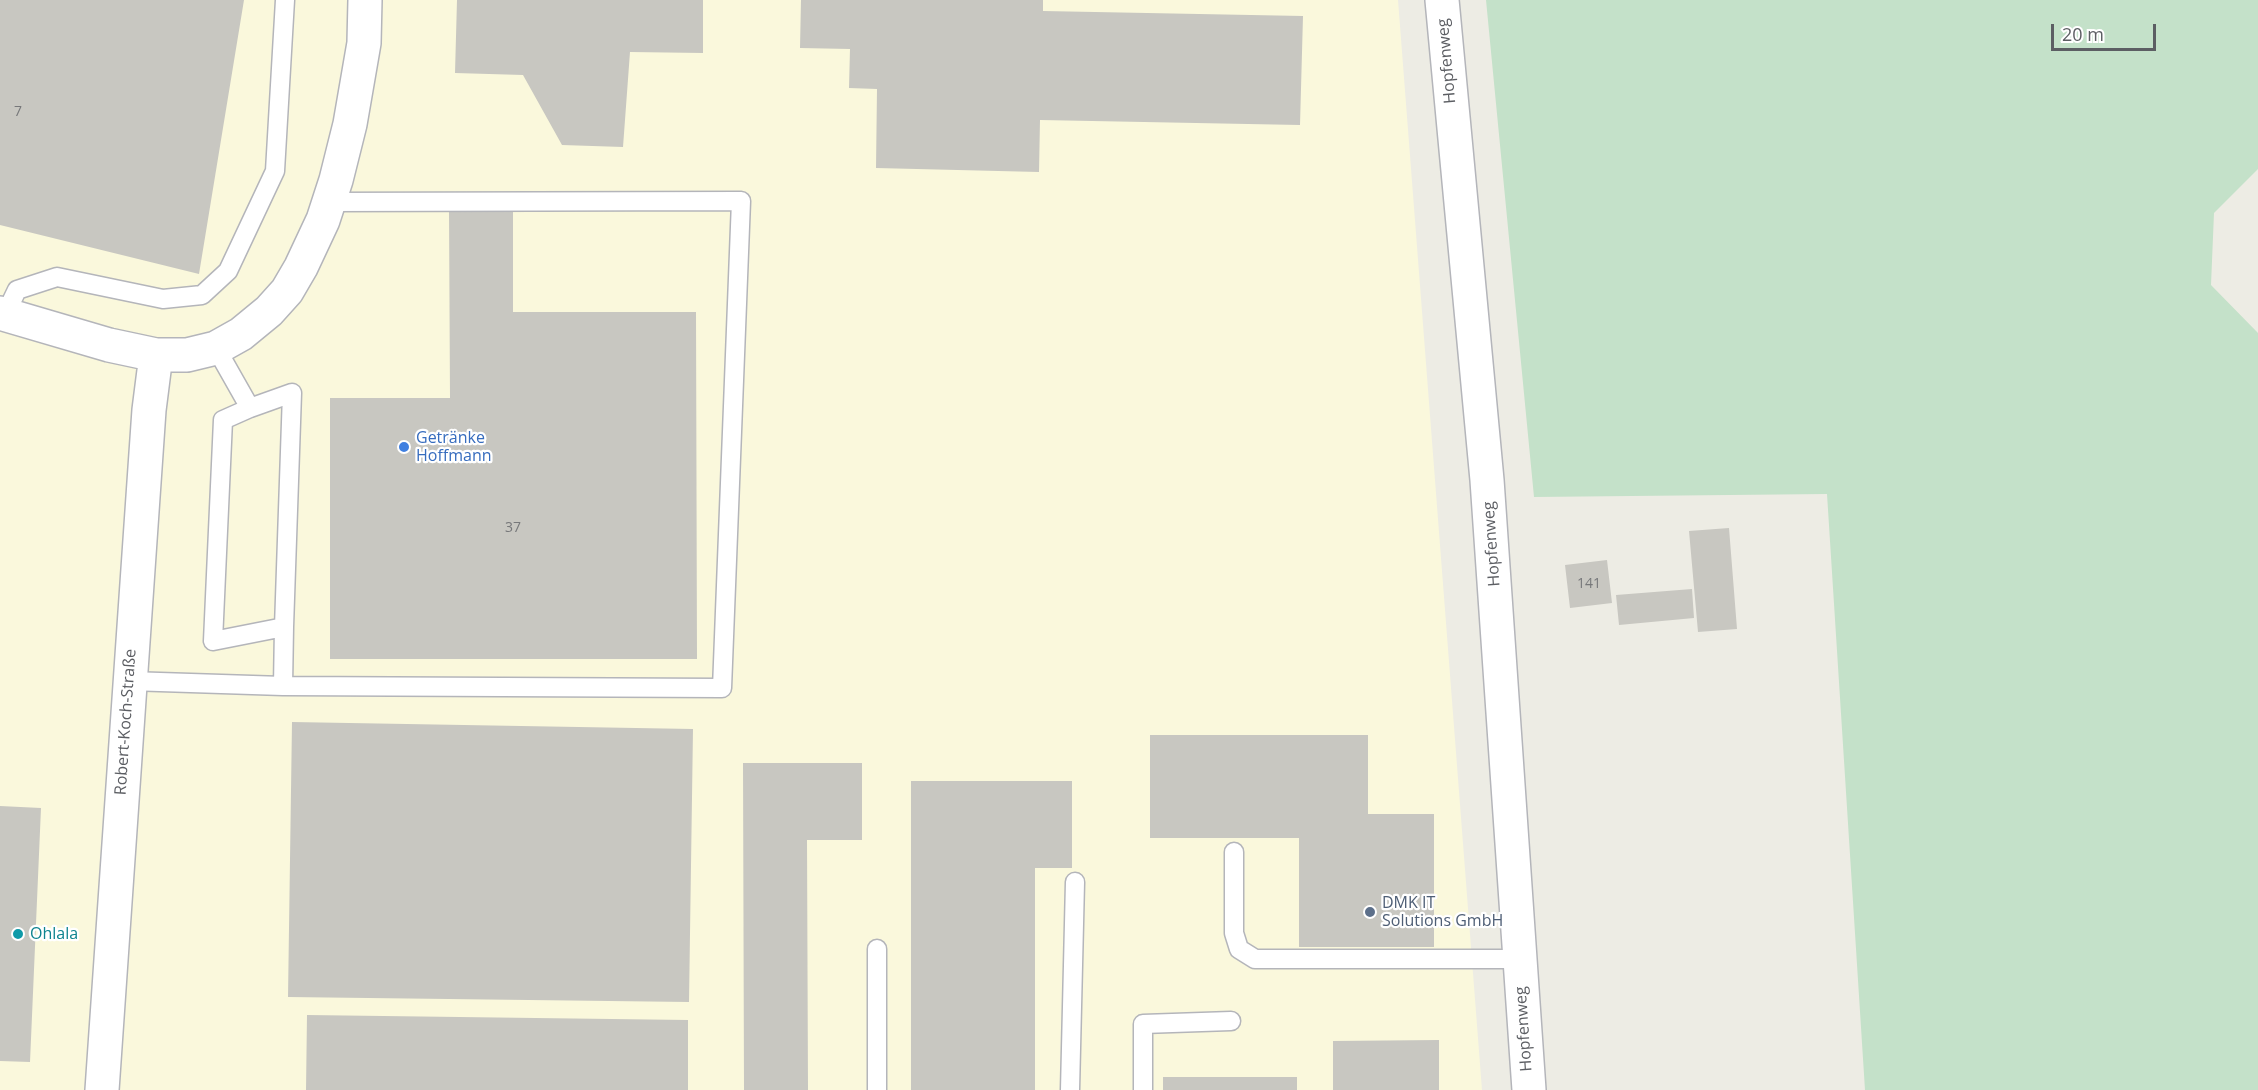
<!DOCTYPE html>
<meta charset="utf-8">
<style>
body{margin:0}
#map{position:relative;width:2258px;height:1090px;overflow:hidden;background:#edece4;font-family:"Open Sans",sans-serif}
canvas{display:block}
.scale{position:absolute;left:2051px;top:24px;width:105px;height:27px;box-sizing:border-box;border:3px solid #5c5e63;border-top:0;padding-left:8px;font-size:18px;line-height:21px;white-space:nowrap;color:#5c5e63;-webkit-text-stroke:4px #fff;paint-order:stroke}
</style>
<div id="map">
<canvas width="2258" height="1090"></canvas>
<div class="scale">20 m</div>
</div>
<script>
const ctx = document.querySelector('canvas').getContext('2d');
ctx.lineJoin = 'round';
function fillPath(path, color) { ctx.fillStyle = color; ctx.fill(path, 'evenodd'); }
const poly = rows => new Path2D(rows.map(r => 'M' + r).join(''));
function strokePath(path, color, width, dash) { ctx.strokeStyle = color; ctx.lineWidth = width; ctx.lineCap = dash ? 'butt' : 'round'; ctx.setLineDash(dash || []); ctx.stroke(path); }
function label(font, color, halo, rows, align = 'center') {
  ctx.font = font + ' "Open Sans",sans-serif'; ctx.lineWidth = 4.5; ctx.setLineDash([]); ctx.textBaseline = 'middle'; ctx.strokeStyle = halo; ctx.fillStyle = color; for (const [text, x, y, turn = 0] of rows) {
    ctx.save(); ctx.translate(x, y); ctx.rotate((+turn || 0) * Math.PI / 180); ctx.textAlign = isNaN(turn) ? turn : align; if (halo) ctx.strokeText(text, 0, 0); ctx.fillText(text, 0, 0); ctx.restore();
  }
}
fillPath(poly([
 [0,0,1398,0,1482,1090,0,1090]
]), '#faf8dc');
fillPath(poly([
 [1486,0,2258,0,2258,169,2214,213,2211,285,2258,333,2258,1090,1865,1090,1827,494,1534,497]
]), '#c4e1c9');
fillPath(poly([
 [0,0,244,0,199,274,0,225],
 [457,0,703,0,703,53,630,52,623,147,562,145,523,75,455,73],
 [801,0,1043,0,1043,11,1303,16,1300,125,1040,120,1039,172,876,168,877,89,849,88,850,49,800,48],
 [449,211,513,211,513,312,696,312,697,659,330,659,330,398,450,398],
 [1729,528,1737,629,1698,632,1689,531],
 [1607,560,1612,603,1570,608,1565,565],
 [1692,589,1694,618,1619,625,1616,595],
 [292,722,693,729,689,1002,288,997],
 [1150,735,1368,735,1368,814,1434,814,1434,947,1299,947,1299,838,1150,838],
 [743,763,862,763,862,840,807,840,808,1090,744,1090],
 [911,781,1072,781,1072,868,1035,868,1035,1090,911,1090],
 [0,806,41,808,30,1062,0,1061],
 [307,1015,688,1020,688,1090,306,1090],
 [1439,1040,1439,1090,1333,1090,1333,1041],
 [1163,1077,1297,1077,1297,1090,1163,1090]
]), '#c8c7c1');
const lane = poly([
 [5,315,17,290,57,277,163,299,202,295,228,271,275,171,285,0],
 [216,348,250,408,292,393,284,627,213,641,223,420,250,408],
 [284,627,283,686,722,688,741,201,329,202],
 [129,681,283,686],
 [1234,852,1234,933,1239,949,1255,959,1520,959],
 [877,949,877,1090],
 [1070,1090,1075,882],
 [1143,1090,1143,1024,1231,1021]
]);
const street = poly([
 [1442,0,1487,480,1529,1090],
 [0,313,109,345,156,355,187,355,216,348,241,334,269,311,287,291,301,267,323,220,336,180,350,124,364,43,365,0],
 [102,1090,149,410,156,355]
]);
strokePath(lane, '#b4b5ba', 21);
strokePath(street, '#b4b5ba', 36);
strokePath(lane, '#fff', 18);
strokePath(street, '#fff', 33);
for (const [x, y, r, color] of [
 [404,447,6,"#3f7fe0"],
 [1370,912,6,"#5c6f8a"],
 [18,934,6,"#0f9aa8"]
]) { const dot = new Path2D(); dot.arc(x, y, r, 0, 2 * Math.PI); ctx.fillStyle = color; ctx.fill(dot); strokePath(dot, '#fff', 2); }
label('14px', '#77787a', null, [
 ["7",18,112],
 ["37",513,528],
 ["141",1589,584]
]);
label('16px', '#5c5e63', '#fff', [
 ["Hopfenweg",1447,61,-95],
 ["Hopfenweg",1492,544,-94],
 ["Robert-Koch-Straße",126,722,-86],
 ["Hopfenweg",1524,1029,-94]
]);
label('16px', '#366cbe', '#fff', [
 ["Getränke",416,438],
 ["Hoffmann",416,456]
], 'left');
label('16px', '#4e5e75', '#fff', [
 ["DMK IT",1382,903],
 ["Solutions GmbH",1382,921]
], 'left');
label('16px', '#0d838f', '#fff', [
 ["Ohlala",30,934]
], 'left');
</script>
